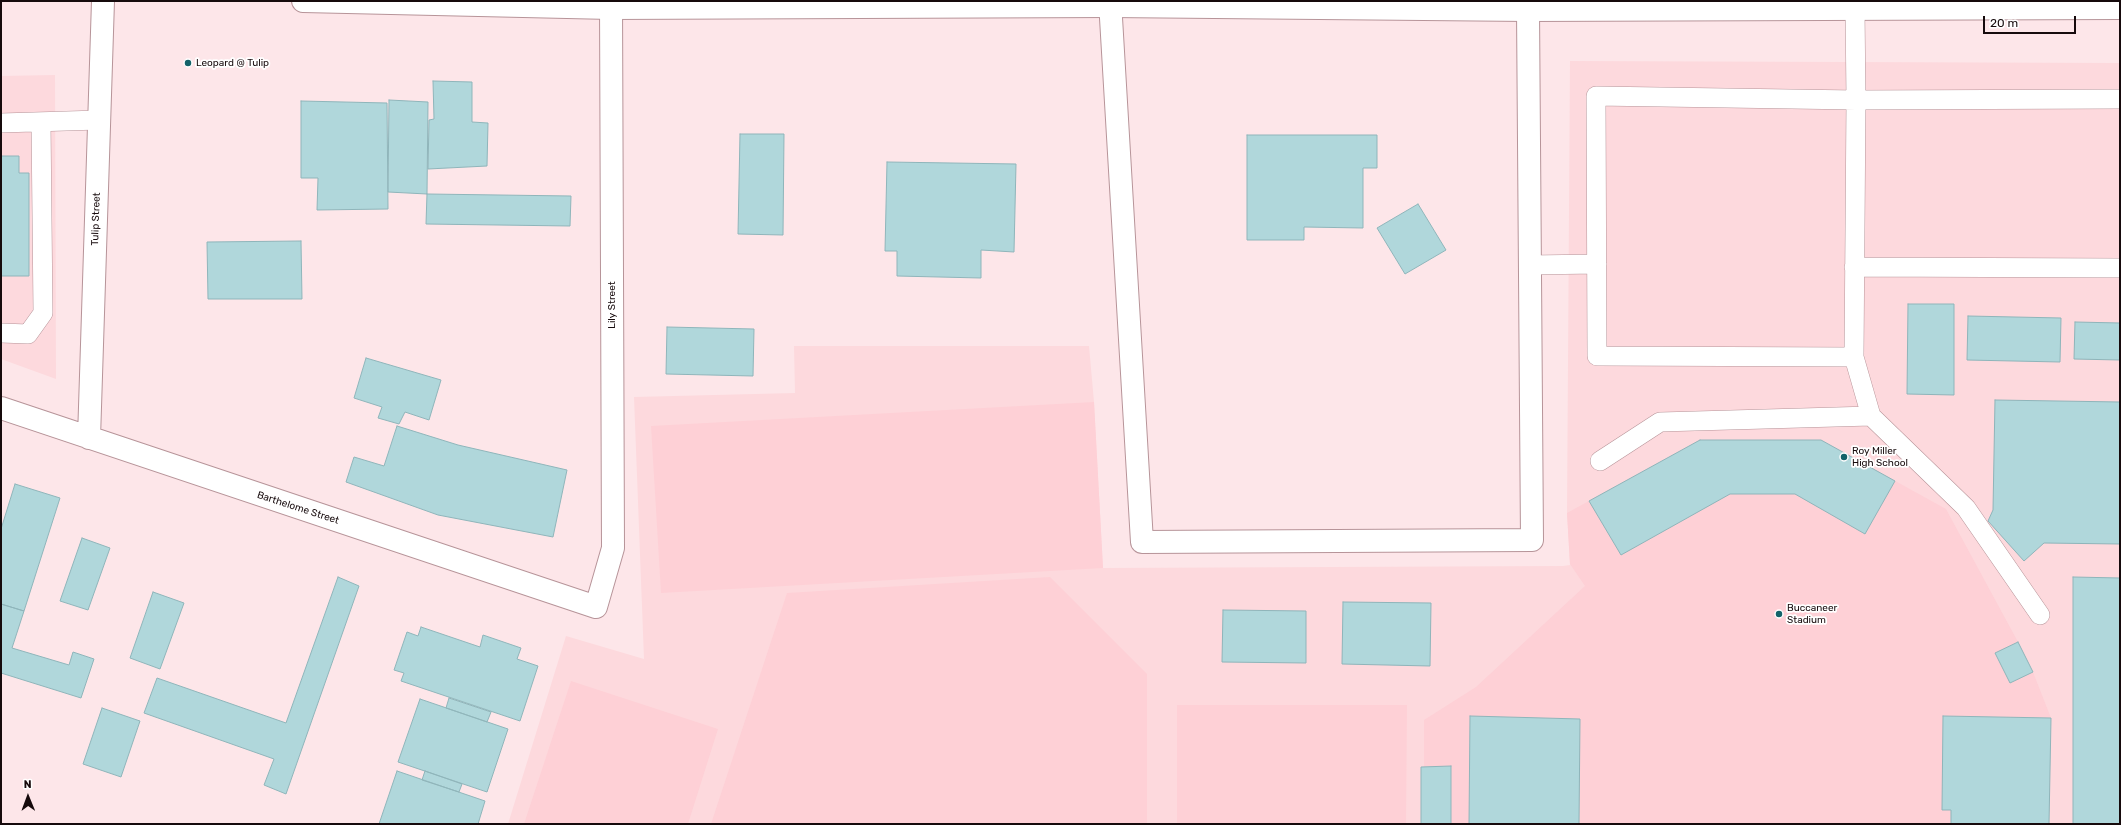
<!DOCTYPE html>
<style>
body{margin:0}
#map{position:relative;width:2121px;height:825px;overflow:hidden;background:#fde6e9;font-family:Rubik,sans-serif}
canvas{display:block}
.frame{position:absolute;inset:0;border:2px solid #160a0c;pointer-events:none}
.north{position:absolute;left:8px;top:777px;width:40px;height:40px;-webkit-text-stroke:3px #fff;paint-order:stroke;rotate:359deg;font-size:11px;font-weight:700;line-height:16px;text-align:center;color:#160a0c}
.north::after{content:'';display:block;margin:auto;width:14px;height:18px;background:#160a0c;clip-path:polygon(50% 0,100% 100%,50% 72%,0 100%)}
.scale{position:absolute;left:1983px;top:16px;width:93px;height:18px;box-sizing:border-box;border:2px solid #160a0c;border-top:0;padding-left:5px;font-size:12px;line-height:14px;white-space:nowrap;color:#160a0c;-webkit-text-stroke:3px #fff;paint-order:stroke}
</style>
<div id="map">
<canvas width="2121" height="825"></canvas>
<div class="frame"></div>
<div class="north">N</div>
<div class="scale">20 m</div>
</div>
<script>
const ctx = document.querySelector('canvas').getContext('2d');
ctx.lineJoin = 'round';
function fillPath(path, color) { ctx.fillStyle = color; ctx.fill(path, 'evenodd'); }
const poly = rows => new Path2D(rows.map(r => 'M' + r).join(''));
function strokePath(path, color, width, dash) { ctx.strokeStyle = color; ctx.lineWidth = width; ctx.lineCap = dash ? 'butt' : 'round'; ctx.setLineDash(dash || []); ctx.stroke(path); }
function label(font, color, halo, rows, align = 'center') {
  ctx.font = font + ' Rubik,sans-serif'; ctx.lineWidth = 3.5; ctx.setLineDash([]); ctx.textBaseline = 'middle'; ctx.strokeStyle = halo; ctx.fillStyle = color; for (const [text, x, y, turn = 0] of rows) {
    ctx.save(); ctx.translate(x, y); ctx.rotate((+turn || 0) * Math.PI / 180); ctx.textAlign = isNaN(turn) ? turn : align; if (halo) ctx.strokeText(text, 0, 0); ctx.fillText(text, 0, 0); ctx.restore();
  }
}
fillPath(poly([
 [1570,61,2120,63,2120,824,508,824,566,636,644,659,634,397,795,393,794,346,1089,346,1094,402,1103,568,1563,566,1570,565,1567,513],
 [55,75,56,379,1,359,1,76]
]), '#fdd9dd');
fillPath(poly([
 [1094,402,1103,568,661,593,651,426],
 [1700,440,1821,440,1946,509,2018,642,2033,672,2051,718,2049,824,1424,824,1424,720,1476,687,1585,586,1570,564,1567,513],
 [1050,577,1147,674,1147,824,711,824,787,593],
 [571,681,718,729,688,824,524,824],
 [1177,705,1407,705,1406,824,1177,824]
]), '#fed0d6');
const building = poly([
 [433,81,472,82,472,122,488,123,487,166,428,169,429,120,434,119,433,81],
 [389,100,428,102,427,194,388,192,389,100],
 [301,101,387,103,388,209,317,210,318,178,301,178,301,101],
 [740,134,784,134,783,235,738,234,740,134],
 [1247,135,1377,135,1377,168,1363,168,1363,228,1304,227,1304,240,1247,240,1247,135],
 [1,156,19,156,19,173,29,173,29,276,1,276,1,156],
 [887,162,1016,164,1014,252,981,250,981,278,897,276,897,251,885,251,887,162],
 [427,194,571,196,570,226,426,224,427,194],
 [1418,204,1446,250,1405,274,1377,228,1418,204],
 [301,241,302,299,208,299,207,242,301,241],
 [1908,304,1954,304,1954,395,1907,394,1908,304],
 [1968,316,2061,318,2060,362,1967,360,1968,316],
 [2075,322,2120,323,2120,360,2074,359,2075,322],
 [667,327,754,329,753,376,666,374,667,327],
 [366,358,441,380,429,420,405,412,399,424,378,418,382,407,354,398,366,358],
 [1995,400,2120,402,2120,544,2044,543,2024,561,1988,521,1993,510,1995,400],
 [397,426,458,445,567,470,553,537,438,515,346,482,354,457,384,466,397,426],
 [1700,440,1821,440,1895,481,1865,534,1795,494,1730,494,1621,555,1589,501,1700,440],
 [15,484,60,498,24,611,1,604,1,529,15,484],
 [82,538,110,548,88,610,60,601,82,538],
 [338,577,359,586,286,794,264,785,274,759,144,713,157,678,286,723,338,577],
 [2073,577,2120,578,2120,824,2073,824,2073,577],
 [153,592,184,603,160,669,130,658,153,592],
 [1343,602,1431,603,1430,666,1342,664,1343,602],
 [1,604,24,611,12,648,69,665,73,652,94,659,81,698,1,673,1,604],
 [1223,610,1306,611,1306,663,1222,662,1223,610],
 [421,627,480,647,483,635,521,648,517,659,538,666,520,721,401,681,404,673,394,670,407,632,418,636,421,627],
 [2018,642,2033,672,2010,683,1995,653,2018,642],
 [449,698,491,712,487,722,446,708,449,698],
 [420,699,508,729,487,792,398,762,420,699],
 [102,708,140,721,121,777,83,764,102,708],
 [1470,716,1580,719,1579,824,1469,824,1470,716],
 [1943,716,2051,718,2049,824,1951,824,1951,810,1942,810,1943,716],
 [1451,766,1451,824,1421,824,1421,767,1451,766],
 [397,771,485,801,478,824,379,824,397,771],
 [425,771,462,784,459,792,422,780,425,771]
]);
fillPath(building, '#b0d7db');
strokePath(building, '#8fb5ba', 1);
const lane = poly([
 [1855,8,1856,100,1854,357,1597,356,1596,96,1856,100,2120,99],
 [1,123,99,120],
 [1530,265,1597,264],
 [1854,267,2120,268],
 [1,333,28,334,43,313,41,122],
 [1854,357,1871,416,1966,508,2040,615],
 [1600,461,1660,422,1871,416]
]);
const street = poly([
 [1110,1,1142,542,1532,540,1528,10],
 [1,408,596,607,613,548,611,1],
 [89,438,103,1]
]);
const secondary = poly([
 [303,1,611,8,1110,6,1528,10,2120,8]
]);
strokePath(lane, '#b79499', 20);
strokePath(street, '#b79499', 24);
strokePath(secondary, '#b79499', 24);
strokePath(lane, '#fff', 19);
strokePath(street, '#fff', 22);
strokePath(secondary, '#fff', 22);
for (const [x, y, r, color] of [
 [188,63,4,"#136269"],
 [1844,457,4,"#136269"],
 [1779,614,4,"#136269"]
]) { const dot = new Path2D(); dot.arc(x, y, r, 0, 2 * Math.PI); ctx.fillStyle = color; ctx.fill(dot); strokePath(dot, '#fff', 1.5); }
label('10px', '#160a0c', '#fff', [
 ["Leopard @ Tulip",196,63],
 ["Roy Miller",1852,451],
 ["High School",1852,463],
 ["Buccaneer",1787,608],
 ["Stadium",1787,620]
], 'left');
label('10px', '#160a0c', '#fff', [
 ["Tulip Street",96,219,-88],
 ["Lily Street",612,305,-90],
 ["Barthelome Street",298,508,18]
]);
</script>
